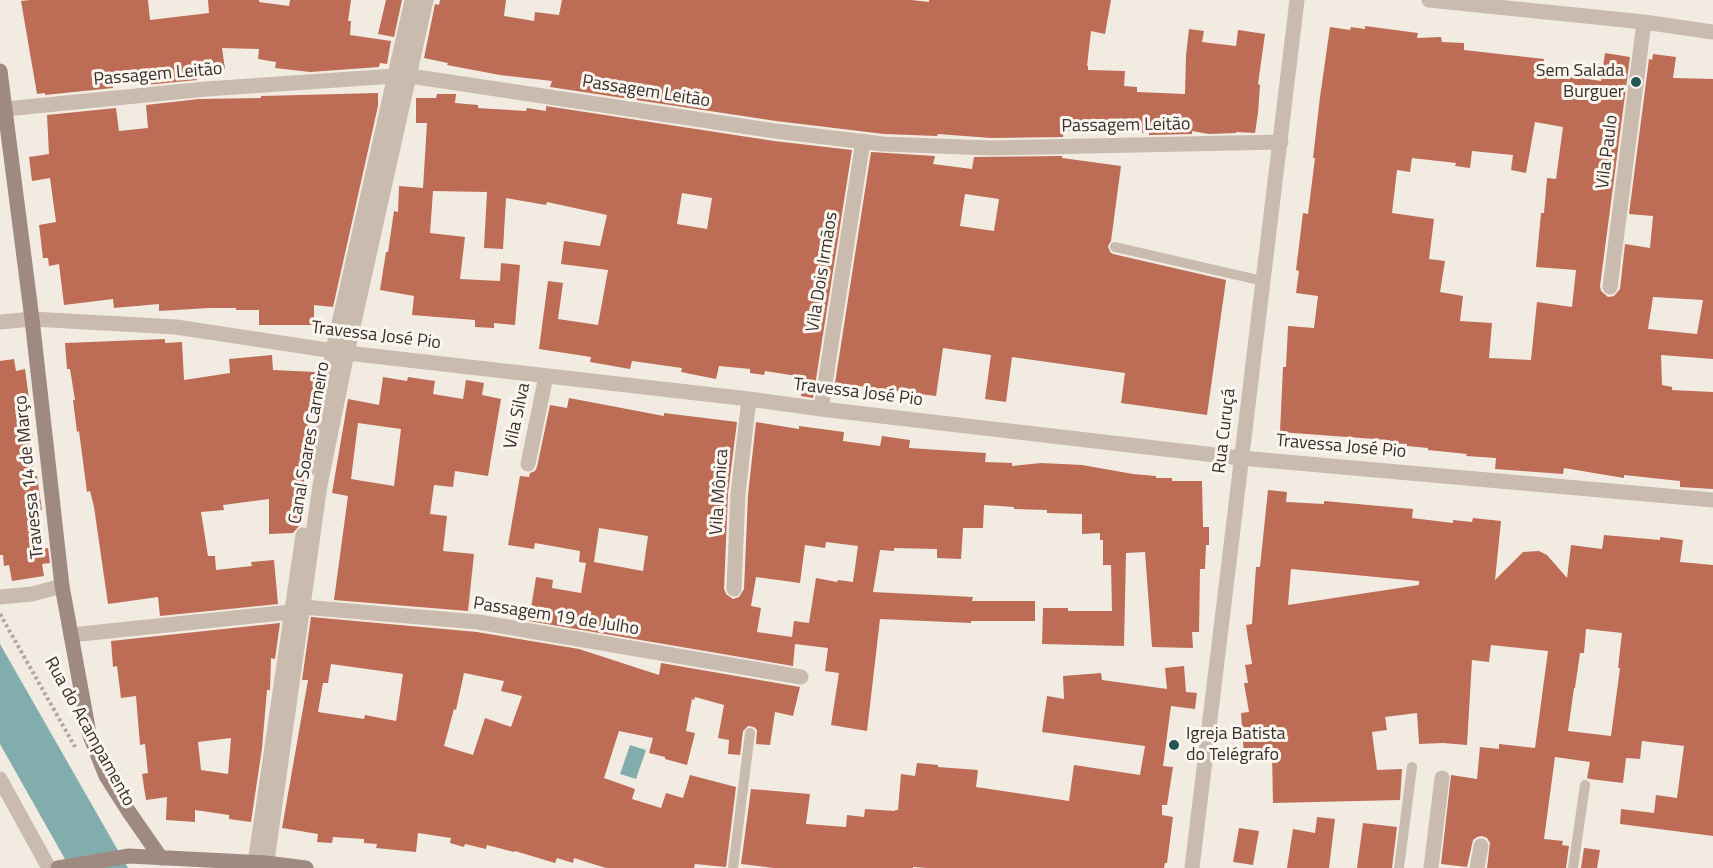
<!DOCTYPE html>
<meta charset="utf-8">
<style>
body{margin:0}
canvas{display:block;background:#f2ebe2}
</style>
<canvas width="1713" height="868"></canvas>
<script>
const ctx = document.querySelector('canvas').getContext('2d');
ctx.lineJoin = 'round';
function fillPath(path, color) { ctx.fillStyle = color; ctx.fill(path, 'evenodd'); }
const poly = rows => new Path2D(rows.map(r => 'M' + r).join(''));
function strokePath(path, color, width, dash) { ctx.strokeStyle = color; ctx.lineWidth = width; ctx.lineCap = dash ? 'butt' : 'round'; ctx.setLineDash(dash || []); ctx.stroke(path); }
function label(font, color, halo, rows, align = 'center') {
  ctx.font = font + ' "Titillium Web",sans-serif'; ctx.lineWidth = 6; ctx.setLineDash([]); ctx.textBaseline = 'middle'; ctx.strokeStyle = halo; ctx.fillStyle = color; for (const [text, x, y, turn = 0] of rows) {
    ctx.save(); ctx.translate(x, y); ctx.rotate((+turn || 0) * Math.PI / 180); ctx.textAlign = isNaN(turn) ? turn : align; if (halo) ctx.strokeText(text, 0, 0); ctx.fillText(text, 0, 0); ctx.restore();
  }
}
fillPath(poly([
 [0,644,128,868,70,868,0,744],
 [630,745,646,750,636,779,620,774]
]), '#83acad');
fillPath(poly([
 [30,0,148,0,150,20,209,13,208,0,259,0,259,2,289,6,290,0,351,0,348,21,351,21,350,35,391,41,387,64,380,63,379,67,310,72,275,68,276,62,258,59,259,49,222,48,225,69,196,73,197,80,145,85,144,80,113,85,113,88,45,95,45,93,37,94,21,1],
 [386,0,402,0,394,37,378,34],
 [440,0,506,0,504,16,534,21,535,12,559,15,562,0,911,0,929,2,929,0,1111,0,1105,34,1091,31,1087,66,1088,66,1088,70,1125,71,1124,86,1137,87,1137,92,1185,94,1186,55,1189,29,1204,31,1202,42,1236,46,1238,30,1265,34,1258,84,1260,85,1258,113,1255,133,1236,132,1236,133,1209,134,1192,131,1192,134,1149,135,1149,133,1110,130,1110,133,1064,130,1063,137,991,138,938,134,937,136,884,134,776,121,550,87,552,81,500,75,447,65,448,63,424,58,435,4,439,5],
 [1365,26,1418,33,1417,38,1441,37,1442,42,1464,43,1464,50,1544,59,1543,64,1562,67,1561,75,1601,81,1605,53,1630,57,1600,286,1601,291,1608,297,1614,296,1620,289,1625,244,1650,248,1653,216,1629,214,1649,59,1652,60,1653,54,1676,57,1673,78,1713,79,1713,359,1661,355,1662,385,1672,387,1672,390,1713,392,1713,489,1680,487,1680,481,1624,475,1624,478,1564,468,1563,474,1495,469,1496,458,1466,456,1467,454,1428,450,1428,448,1407,446,1407,444,1387,443,1388,440,1280,432,1283,367,1286,367,1288,326,1314,328,1318,296,1296,293,1299,271,1296,270,1303,213,1308,214,1315,158,1313,158,1320,97,1330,27,1350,30,1351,27,1365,29],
 [1535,122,1563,127,1556,179,1547,178,1544,213,1541,213,1536,267,1576,270,1572,307,1537,302,1531,360,1489,358,1492,323,1460,321,1463,296,1440,292,1445,261,1429,259,1434,219,1392,213,1397,170,1410,172,1412,158,1456,163,1455,166,1470,168,1472,151,1513,155,1511,170,1526,173],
 [1653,297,1703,300,1697,334,1648,329],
 [378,93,378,106,333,307,314,305,314,325,259,325,259,310,236,310,236,308,209,308,159,311,159,304,114,308,113,299,64,305,59,264,49,266,48,258,43,258,39,225,56,222,50,178,32,181,29,157,49,154,47,115,116,108,119,131,148,128,146,105,199,99,261,98,261,96],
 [437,94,456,94,455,103,478,105,478,108,526,111,527,108,546,111,546,106,774,141,852,150,813,398,801,396,803,377,765,371,764,375,750,373,750,369,719,366,716,379,681,372,682,368,632,361,630,369,590,362,591,357,539,349,548,281,563,283,558,319,598,325,608,270,561,264,564,241,600,246,607,215,547,202,546,205,506,198,503,249,484,248,487,192,433,191,430,233,465,237,460,279,500,281,501,263,520,265,515,325,494,323,494,328,475,327,475,320,412,315,414,296,380,290,386,252,388,252,394,211,398,212,399,186,423,188,427,123,416,123,416,98,436,98],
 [682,193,712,198,707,229,677,224],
 [871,152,935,156,933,164,972,169,974,157,1062,156,1062,158,1121,166,1111,241,1108,246,1110,252,1113,254,1226,280,1207,415,1121,403,1125,373,1012,357,1006,402,985,399,991,355,943,348,936,396,835,383],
 [965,194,999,199,994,231,960,226],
 [165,339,165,343,182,342,184,380,230,373,229,359,272,355,273,370,316,372,314,403,311,403,310,429,304,465,304,487,299,487,299,526,293,533,269,534,269,499,223,505,224,510,201,512,208,556,215,556,216,570,252,566,251,562,274,560,278,604,160,616,158,597,108,604,94,507,90,491,87,492,79,431,77,432,73,400,75,400,70,369,67,369,65,343],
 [14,359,16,371,25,369,29,399,27,399,33,440,29,441,34,476,37,476,42,510,37,510,43,549,48,548,50,563,42,564,44,576,12,581,9,565,4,566,3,555,0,555,0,361],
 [383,377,407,381,408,377,435,381,433,394,463,399,466,380,484,383,482,395,501,399,488,476,455,471,453,487,434,485,430,514,447,516,443,551,474,554,468,611,334,600,348,496,332,493,348,399,379,405],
 [358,423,401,429,394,486,351,479],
 [569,398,664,416,664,413,737,422,728,493,724,589,726,594,733,599,739,597,744,589,748,495,756,422,799,429,799,426,844,432,843,441,880,446,882,436,910,440,909,448,986,453,985,462,1012,463,1012,466,1041,463,1082,465,1133,474,1156,476,1156,478,1172,478,1172,481,1202,481,1203,527,1209,527,1209,545,1206,545,1205,569,1200,569,1199,632,1192,632,1193,648,1152,647,1145,552,1126,553,1124,646,1042,644,1043,608,1068,608,1068,611,1112,611,1111,565,1103,565,1103,540,1100,540,1100,533,1082,534,1082,514,1047,513,1047,510,1014,509,1014,507,984,505,983,528,963,528,961,559,937,558,937,549,894,548,894,551,880,550,873,592,973,597,972,601,1035,601,1035,621,971,621,971,623,880,619,867,731,831,725,839,673,825,671,828,648,795,644,793,666,529,621,536,577,553,580,552,588,581,593,586,563,579,562,580,551,535,543,534,549,508,545,520,476,529,477,530,473,535,471,537,467,550,405,567,408],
 [599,528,648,536,643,571,594,562],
 [826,542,858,546,853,582,838,580,837,582,816,578,809,623,794,621,792,637,757,632,761,608,751,606,756,577,800,583,805,545,825,548],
 [1268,490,1287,492,1286,502,1324,504,1324,501,1413,509,1412,518,1453,523,1453,520,1472,522,1473,518,1501,521,1495,580,1523,552,1539,551,1547,555,1567,578,1571,545,1602,549,1604,535,1660,540,1660,537,1683,540,1680,562,1713,565,1713,836,1620,824,1621,809,1654,813,1656,795,1677,798,1684,746,1642,741,1640,759,1626,758,1623,783,1590,779,1587,778,1590,762,1555,757,1544,839,1563,841,1562,845,1569,846,1566,868,1487,868,1490,843,1487,838,1482,836,1477,837,1473,840,1467,867,1441,864,1451,775,1477,779,1480,747,1499,749,1499,744,1535,748,1548,651,1491,645,1489,662,1472,660,1467,745,1443,743,1419,744,1417,713,1385,717,1387,730,1372,732,1377,770,1402,769,1400,800,1273,803,1272,754,1244,755,1241,713,1249,712,1244,683,1248,683,1245,665,1252,664,1246,625,1252,624,1256,567,1260,567],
 [1291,569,1419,581,1419,585,1288,605],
 [1586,629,1622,633,1618,668,1620,668,1611,736,1568,731,1574,688,1575,688,1580,653,1584,653],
 [311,617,477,632,579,649,659,675,661,663,800,687,793,716,775,712,770,745,756,744,757,730,754,727,748,726,743,731,740,755,728,754,729,740,718,738,724,705,695,697,694,700,692,699,686,731,695,733,687,765,665,759,665,757,649,753,653,738,619,731,604,778,635,789,632,799,661,808,666,793,683,798,690,775,736,787,726,867,695,864,694,868,606,868,574,858,573,863,557,858,555,863,515,851,514,852,487,845,486,849,465,844,464,847,450,843,451,838,418,833,416,852,376,848,377,844,364,843,364,839,333,837,332,843,317,842,318,834,282,828,308,680,302,680],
 [331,664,403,674,396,721,365,715,364,719,318,712,323,683,328,683],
 [464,673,504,681,501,691,522,696,511,727,485,718,473,755,444,746,454,709,456,710],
 [280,623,275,659,271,658,270,690,267,690,262,748,251,822,229,819,229,815,195,810,195,822,166,820,167,797,146,800,142,774,148,773,145,744,140,745,136,696,121,698,117,666,113,667,111,641],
 [231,738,228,774,201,770,198,742],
 [1184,666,1186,692,1197,693,1195,709,1171,706,1163,766,1173,767,1167,805,1162,805,1162,815,1173,817,1167,863,1165,863,1164,868,928,868,913,867,913,868,774,868,741,864,751,789,810,794,806,824,846,827,847,815,864,817,865,809,895,811,895,810,898,810,901,774,915,776,917,763,938,765,938,767,978,770,976,787,1069,801,1074,765,1140,775,1145,746,1042,732,1047,696,1064,699,1063,676,1101,673,1102,680,1167,689,1165,668],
 [1317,817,1335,819,1329,868,1287,868,1293,829,1315,833],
 [1363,823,1397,827,1392,868,1357,868],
 [1239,828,1259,831,1253,865,1233,862],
 [1584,848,1600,850,1597,868,1581,868]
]), '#bd6d55');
strokePath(poly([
 [0,614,75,747]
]), '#b6a599', 4, [3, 3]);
strokePath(poly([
 [1115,247,1263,281],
 [733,868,750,733],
 [1399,868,1412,767],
 [1573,868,1585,785]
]), '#cabbaf', 10);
strokePath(poly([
 [1429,0,1644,22,1713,32],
 [6,109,206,89,395,76,410,76,775,131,883,144,991,148,1281,142],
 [1610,287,1644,22],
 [0,322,32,319,176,327,347,353,749,399,821,409,1241,458,1713,500],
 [821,409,863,141],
 [528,464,546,376],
 [314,467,333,350,412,0],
 [734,589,738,494,749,399],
 [0,597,32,594,62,586],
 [303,607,478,622,801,677],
 [71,635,291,612],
 [0,779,49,868],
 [255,863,303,535],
 [266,868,320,485,347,353,426,0],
 [1192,868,1297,0],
 [1431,868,1442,778],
 [1477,868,1481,846]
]), '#cabbaf', 15);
strokePath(poly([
 [0,71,32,319,62,586,89,733,106,776,129,812,161,858],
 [58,868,129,856,266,863,306,868]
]), '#9e8a80', 15);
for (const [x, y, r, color] of [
 [1636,82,6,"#245658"],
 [1174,745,6,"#245658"]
]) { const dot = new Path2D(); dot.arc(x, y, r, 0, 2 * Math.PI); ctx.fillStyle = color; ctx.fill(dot); strokePath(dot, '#faf5ef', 2); }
label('18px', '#39302c', '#faf5ef', [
 ["Sem Salada",1624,72],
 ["Burguer",1624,93],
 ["Igreja Batista",1186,735,"left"],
 ["do Telégrafo",1186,756,"left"]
], 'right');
label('18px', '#39302c', '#faf5ef', [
 ["Passagem Leitão",158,75,-5],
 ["Passagem Leitão",646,92,9],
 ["Passagem Leitão",1126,126,-1],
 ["Vila Paulo",1608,152,-83],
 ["Vila Dois Irmãos",823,272,-81],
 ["Travessa José Pio",376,336,7],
 ["Travessa José Pio",858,393,7],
 ["Vila Silva",518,416,-78],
 ["Rua Curuçá",1225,431,-83],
 ["Canal Soares Carneiro",310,443,-80],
 ["Travessa José Pio",1341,447,5],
 ["Travessa 14 de Março",30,477,-96],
 ["Vila Mônica",720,492,-86],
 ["Passagem 19 de Julho",556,617,9],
 ["Rua do Acampamento",89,732,61]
]);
</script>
